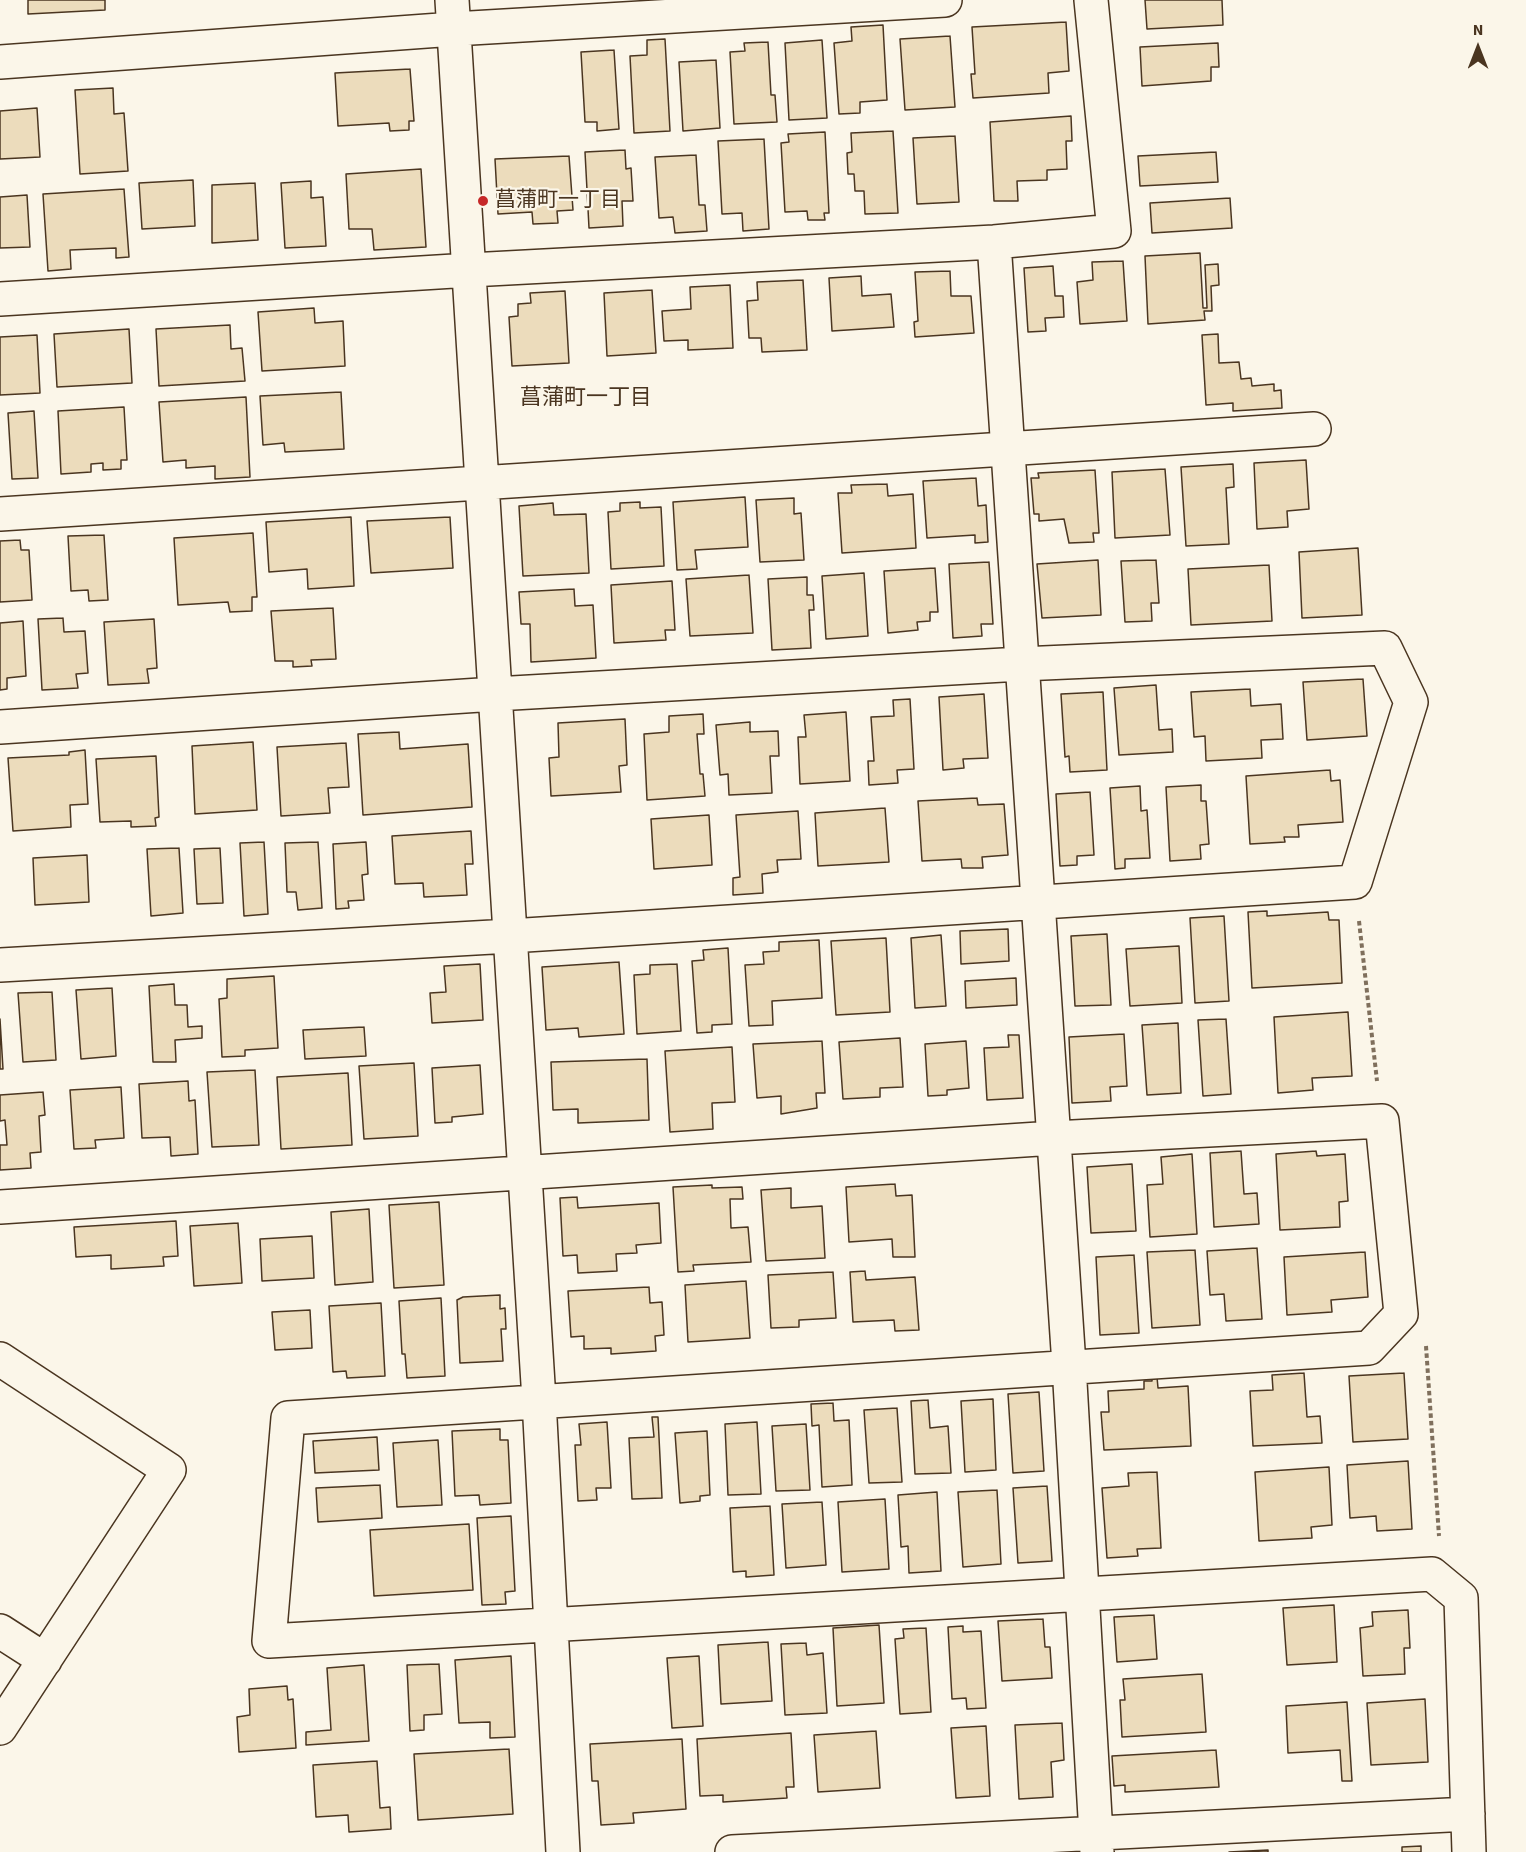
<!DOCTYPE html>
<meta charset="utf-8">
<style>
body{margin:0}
#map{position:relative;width:1526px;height:1852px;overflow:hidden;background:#fbf6e9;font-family:"Source Sans 3",sans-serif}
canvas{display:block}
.north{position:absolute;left:1448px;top:18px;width:60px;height:60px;-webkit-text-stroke:4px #fbf6e9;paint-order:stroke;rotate:0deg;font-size:16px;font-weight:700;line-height:24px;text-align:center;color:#4a3520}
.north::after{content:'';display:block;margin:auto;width:21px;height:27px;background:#4a3520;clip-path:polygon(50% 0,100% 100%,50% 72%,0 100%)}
</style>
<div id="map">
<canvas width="1526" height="1852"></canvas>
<div class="north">N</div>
</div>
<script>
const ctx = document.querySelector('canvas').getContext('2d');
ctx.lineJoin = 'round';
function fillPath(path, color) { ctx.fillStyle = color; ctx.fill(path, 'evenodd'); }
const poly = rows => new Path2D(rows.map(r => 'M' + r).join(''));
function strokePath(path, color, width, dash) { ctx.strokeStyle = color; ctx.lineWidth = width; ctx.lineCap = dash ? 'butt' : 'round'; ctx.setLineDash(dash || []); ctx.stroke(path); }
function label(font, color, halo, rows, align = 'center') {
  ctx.font = font + ' "Source Sans 3","Noto Sans JP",sans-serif'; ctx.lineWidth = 4.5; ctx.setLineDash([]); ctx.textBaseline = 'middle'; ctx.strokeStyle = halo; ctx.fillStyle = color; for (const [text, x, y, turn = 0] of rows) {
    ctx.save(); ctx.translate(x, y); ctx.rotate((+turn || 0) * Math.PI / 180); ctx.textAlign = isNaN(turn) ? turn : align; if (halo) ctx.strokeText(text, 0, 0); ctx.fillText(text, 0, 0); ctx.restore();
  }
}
const building = poly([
 [28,0,105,0,105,10,28,14,28,0],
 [1145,0,1222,0,1223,25,1147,29,1145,0],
 [1066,22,1069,71,1048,73,1049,93,973,98,971,74,975,74,972,27,1066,22],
 [883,25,887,100,860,102,860,113,839,114,834,43,852,41,851,27,883,25],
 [950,36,955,107,905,110,900,39,950,36],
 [665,39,670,131,634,133,630,56,647,55,647,40,665,39],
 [822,40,827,118,789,120,785,43,822,40],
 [768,42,771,95,775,95,777,122,734,124,730,52,745,51,744,43,768,42],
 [1218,43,1219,67,1211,67,1211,81,1142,86,1140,47,1218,43],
 [614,50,619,129,597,131,597,122,585,122,581,52,614,50],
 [716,60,720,128,683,131,679,62,716,60],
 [410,69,414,121,409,121,409,130,390,131,389,123,338,126,335,73,410,69],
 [113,88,114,114,124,113,128,171,80,174,75,90,113,88],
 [37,108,40,157,0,159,0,111,37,108],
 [1071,116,1072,141,1066,141,1067,169,1047,170,1047,180,1017,181,1018,201,994,201,990,122,1071,116],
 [893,131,898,213,865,214,864,191,855,191,854,174,848,174,847,153,852,152,851,133,893,131],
 [825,132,829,213,824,213,825,220,808,220,807,211,785,212,781,143,789,142,788,134,825,132],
 [955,136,959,202,917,204,913,138,955,136],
 [764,139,769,229,743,231,742,213,722,214,718,141,764,139],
 [625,150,626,169,631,168,633,201,622,201,623,226,589,228,585,152,625,150],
 [1216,152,1218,182,1140,186,1138,156,1216,152],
 [696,155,699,205,705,205,707,231,675,233,673,217,659,218,655,157,696,155],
 [569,156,573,210,557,211,558,223,533,224,532,212,498,214,495,159,569,156],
 [421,169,426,247,374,250,372,229,349,229,346,174,421,169],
 [193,180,195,226,142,229,139,183,193,180],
 [311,181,311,198,323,197,326,246,285,248,281,183,311,181],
 [255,183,258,240,212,243,212,185,255,183],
 [124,189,129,257,116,258,116,248,70,250,71,269,48,271,43,194,124,189],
 [27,195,30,247,0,248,0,197,27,195],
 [1230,198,1232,228,1152,233,1150,203,1230,198],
 [1200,253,1203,308,1207,308,1205,265,1218,264,1219,285,1211,286,1212,311,1204,311,1205,320,1148,324,1145,256,1200,253],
 [1123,261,1127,321,1080,324,1077,282,1093,280,1092,262,1123,261],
 [1053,266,1055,296,1063,296,1064,317,1045,318,1046,331,1028,332,1024,268,1053,266],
 [950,271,951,296,971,296,974,333,915,337,914,322,918,321,915,272,950,271],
 [861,276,862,296,891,294,894,327,832,331,829,278,861,276],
 [803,280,807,350,762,352,761,338,749,338,747,301,758,300,757,282,803,280],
 [730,285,733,348,688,350,688,340,664,341,662,311,691,309,690,287,730,285],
 [652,290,656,353,607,356,604,293,652,290],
 [565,291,569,363,512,366,509,317,518,316,518,304,531,303,530,293,565,291],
 [314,308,315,323,343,321,345,366,262,371,258,312,314,308],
 [230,325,231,349,242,348,245,381,159,386,156,329,230,325],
 [129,329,132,383,57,387,54,334,129,329],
 [1218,334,1219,363,1239,362,1241,379,1251,378,1252,386,1274,384,1274,391,1281,390,1282,408,1233,411,1233,403,1206,405,1202,335,1218,334],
 [37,335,40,393,0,395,0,337,37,335],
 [341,392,344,449,285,452,284,443,263,445,260,396,341,392],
 [246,397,250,477,215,479,215,466,186,468,186,460,163,462,159,402,246,397],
 [124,407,127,460,121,460,121,469,103,470,103,463,91,464,91,472,61,474,58,411,124,407],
 [34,411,38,478,12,479,8,413,34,411],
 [1306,460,1309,509,1287,511,1288,527,1257,529,1254,463,1306,460],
 [1233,464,1234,487,1226,488,1229,544,1186,546,1181,467,1233,464],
 [1165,469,1170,535,1115,538,1112,472,1165,469],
 [1095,470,1099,533,1093,533,1094,542,1069,543,1064,519,1039,521,1039,514,1034,514,1031,478,1039,478,1038,473,1095,470],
 [976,478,978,506,986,505,988,542,975,543,975,535,927,538,923,481,976,478],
 [887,484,888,496,913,494,916,548,842,553,838,493,852,493,851,485,887,484],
 [745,497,748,547,695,550,697,569,677,570,673,502,745,497],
 [794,498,794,514,801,513,804,560,760,562,756,500,794,498],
 [640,502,640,508,661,507,664,566,611,569,608,512,620,511,620,503,640,502],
 [553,503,554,515,586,514,589,573,523,576,519,506,553,503],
 [351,517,354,586,308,589,307,569,269,572,266,522,351,517],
 [450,517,453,568,371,573,367,521,450,517],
 [253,533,257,597,252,597,252,611,230,612,228,602,178,605,174,538,253,533],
 [104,535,108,600,89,601,88,590,71,591,68,536,104,535],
 [20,540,21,550,29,550,32,600,0,602,0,541,20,540],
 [1358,548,1362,615,1302,618,1299,552,1358,548],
 [1098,560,1101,615,1042,618,1037,564,1098,560],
 [1156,560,1159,603,1151,603,1152,621,1125,622,1121,561,1156,560],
 [989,562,993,624,981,624,982,636,953,638,949,564,989,562],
 [1269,565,1272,621,1191,625,1188,569,1269,565],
 [935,568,938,612,930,612,930,621,917,622,918,630,888,633,884,571,935,568],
 [864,573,868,636,826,639,822,576,864,573],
 [749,575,753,633,690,636,686,579,749,575],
 [807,577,807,595,813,595,814,610,809,610,811,648,772,650,768,579,807,577],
 [672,581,675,630,665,630,666,640,614,643,611,585,672,581],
 [574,589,575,606,593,605,596,658,531,662,530,624,521,624,519,592,574,589],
 [333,608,336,659,311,660,312,666,293,667,293,661,275,661,271,611,333,608],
 [63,618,64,632,85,631,88,673,76,674,78,688,42,690,38,619,63,618],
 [154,619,157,668,147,669,149,683,108,685,104,622,154,619],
 [23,621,26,676,7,678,7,689,0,690,0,623,23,621],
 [1363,679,1367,736,1307,740,1303,682,1363,679],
 [1156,685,1159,730,1172,729,1173,752,1119,755,1114,688,1156,685],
 [1250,689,1251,706,1281,704,1283,739,1261,740,1262,758,1206,761,1205,736,1194,737,1191,692,1250,689],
 [1103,692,1107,770,1070,772,1069,756,1065,757,1061,694,1103,692],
 [984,694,988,758,963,759,964,768,943,770,939,697,984,694],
 [910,699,914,769,897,770,898,783,869,785,868,761,874,761,871,717,894,716,893,700,910,699],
 [846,712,850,781,800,784,798,737,806,737,804,715,846,712],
 [703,714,704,734,697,734,700,774,703,774,705,796,647,800,644,734,669,732,669,716,703,714],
 [625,719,627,765,619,766,621,792,551,796,549,758,559,757,558,723,625,719],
 [750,722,750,732,778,731,779,756,770,756,772,793,729,795,728,774,720,775,716,725,750,722],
 [399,732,400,749,468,744,472,807,363,815,358,734,399,732],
 [253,742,257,810,195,814,192,746,253,742],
 [346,743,349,787,328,788,330,813,281,816,277,747,346,743],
 [85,750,88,804,70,805,71,827,13,831,8,758,69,755,69,752,85,750],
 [156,756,159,817,155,818,156,826,131,827,131,821,100,822,96,759,156,756],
 [1330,770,1331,781,1340,780,1343,822,1298,825,1299,837,1284,837,1285,842,1250,844,1246,776,1330,770],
 [1201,785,1201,801,1206,801,1209,844,1200,845,1201,859,1170,861,1166,787,1201,785],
 [1140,786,1141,811,1147,810,1150,858,1125,859,1125,868,1115,869,1110,788,1140,786],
 [1090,792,1094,855,1077,856,1077,865,1060,866,1056,794,1090,792],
 [977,798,978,805,1004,804,1008,855,982,857,983,868,962,868,961,859,922,861,918,801,977,798],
 [885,808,889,862,818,866,815,813,885,808],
 [798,811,801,859,777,860,778,872,762,874,763,893,733,895,733,878,740,877,736,815,798,811],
 [709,815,712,865,654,869,651,819,709,815],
 [471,831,473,864,465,864,467,895,424,897,423,883,395,884,392,836,471,831],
 [264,842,268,914,244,916,240,843,264,842],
 [318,842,322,908,298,910,296,892,287,892,285,843,318,842],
 [366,842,368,874,362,875,364,900,348,901,349,908,336,909,333,844,366,842],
 [179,848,183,913,151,916,147,849,179,848],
 [220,848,223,903,197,904,194,849,220,848],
 [87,855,89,902,35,905,33,858,87,855],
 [1267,911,1267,916,1328,912,1329,920,1339,920,1342,983,1252,988,1248,912,1267,911],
 [1224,916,1229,1001,1195,1003,1190,918,1224,916],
 [1008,929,1009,961,961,964,960,931,1008,929],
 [1107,934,1111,1005,1075,1006,1071,936,1107,934],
 [941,935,946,1006,915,1008,911,938,941,935],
 [886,938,890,1012,836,1015,831,941,886,938],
 [819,940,822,998,772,1001,773,1025,749,1026,745,965,764,964,763,952,779,951,779,942,819,940],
 [1179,946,1182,1003,1130,1006,1126,949,1179,946],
 [728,948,732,1024,712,1025,712,1032,697,1033,692,961,704,960,703,950,728,948],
 [619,962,624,1034,579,1037,578,1028,546,1030,542,967,619,962],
 [480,964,483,1020,432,1023,430,993,446,992,444,966,480,964],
 [677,964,681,1031,637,1034,634,975,650,974,650,965,677,964],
 [274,976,278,1048,245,1050,245,1056,222,1057,219,999,227,998,227,979,274,976],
 [1016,978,1017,1005,966,1008,965,981,1016,978],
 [174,984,175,1005,187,1005,188,1027,202,1026,202,1038,175,1040,176,1062,153,1062,149,986,174,984],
 [112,988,116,1056,81,1059,76,990,112,988],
 [52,992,56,1060,23,1062,18,993,52,992],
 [1348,1012,1352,1076,1312,1078,1313,1090,1278,1093,1274,1017,1348,1012],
 [0,1019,3,1069,0,1069,0,1019],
 [1226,1019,1231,1094,1203,1096,1198,1020,1226,1019],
 [1178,1023,1181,1093,1147,1095,1142,1025,1178,1023],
 [364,1027,366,1056,305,1059,303,1030,364,1027],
 [1124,1034,1127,1086,1110,1087,1111,1101,1072,1103,1069,1037,1124,1034],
 [1008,1035,1019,1035,1023,1098,987,1100,984,1048,1009,1047,1008,1035],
 [900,1038,903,1087,880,1088,880,1097,843,1099,839,1042,900,1038],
 [822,1041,825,1093,816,1093,817,1108,781,1114,781,1096,757,1098,753,1044,822,1041],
 [966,1041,969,1088,947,1090,947,1095,928,1096,925,1044,966,1041],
 [732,1047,735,1102,712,1103,713,1129,670,1132,665,1051,732,1047],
 [647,1059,649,1120,578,1123,578,1109,553,1110,551,1062,647,1059],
 [414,1063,418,1136,364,1139,359,1066,414,1063],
 [480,1065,483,1114,452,1117,452,1122,435,1123,432,1068,480,1065],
 [255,1070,259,1145,212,1147,207,1072,255,1070],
 [348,1073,352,1145,281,1149,277,1077,348,1073],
 [188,1081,189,1101,195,1100,198,1154,171,1156,170,1137,142,1138,139,1084,188,1081],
 [121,1087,124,1138,95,1140,96,1148,74,1149,70,1090,121,1087],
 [43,1092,45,1115,39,1116,41,1152,30,1153,31,1168,0,1170,0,1145,7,1145,5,1120,0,1121,0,1095,43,1092],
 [1241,1151,1244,1194,1257,1193,1259,1224,1214,1227,1210,1153,1241,1151],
 [1316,1151,1317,1156,1345,1154,1348,1201,1339,1202,1340,1227,1280,1230,1276,1154,1316,1151],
 [1192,1154,1197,1234,1150,1237,1147,1185,1163,1184,1161,1157,1192,1154],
 [1132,1164,1136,1231,1091,1233,1087,1167,1132,1164],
 [895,1184,896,1196,912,1195,915,1257,893,1257,892,1239,849,1242,846,1187,895,1184],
 [712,1185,712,1188,742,1187,743,1199,730,1199,731,1228,748,1227,751,1262,693,1265,694,1271,678,1272,673,1187,712,1185],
 [791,1188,791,1208,822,1206,825,1258,766,1261,761,1190,791,1188],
 [577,1197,578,1208,659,1203,661,1243,636,1245,637,1253,616,1254,617,1271,578,1273,577,1255,563,1256,560,1198,577,1197],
 [439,1202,444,1285,394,1288,389,1205,439,1202],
 [369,1209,373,1282,335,1285,331,1212,369,1209],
 [176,1221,178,1256,163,1257,164,1266,111,1269,111,1255,76,1257,74,1227,176,1221],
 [238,1223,242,1283,194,1286,190,1226,238,1223],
 [312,1236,314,1278,262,1281,260,1239,312,1236],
 [1257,1248,1262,1319,1226,1321,1224,1294,1210,1295,1207,1251,1257,1248],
 [1195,1250,1200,1325,1152,1328,1147,1252,1195,1250],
 [1365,1252,1368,1297,1331,1300,1332,1312,1287,1315,1284,1257,1365,1252],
 [1134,1255,1139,1333,1100,1335,1096,1257,1134,1255],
 [865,1271,866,1280,915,1277,919,1330,895,1331,894,1320,853,1322,850,1272,865,1271],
 [833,1272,836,1318,799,1320,799,1327,771,1328,768,1275,833,1272],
 [746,1281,750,1338,688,1342,685,1285,746,1281],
 [649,1287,650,1303,662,1302,664,1335,655,1336,656,1351,611,1354,611,1348,584,1349,584,1336,571,1337,568,1291,649,1287],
 [500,1295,500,1309,505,1308,506,1329,501,1329,503,1361,460,1363,457,1300,463,1297,500,1295],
 [441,1298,445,1376,407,1378,405,1354,402,1354,399,1301,441,1298],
 [381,1303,385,1376,347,1378,346,1371,333,1372,329,1306,381,1303],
 [310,1310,312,1348,275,1350,272,1312,310,1310],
 [1304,1373,1307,1417,1320,1416,1322,1443,1253,1446,1250,1391,1273,1390,1272,1375,1304,1373],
 [1404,1373,1408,1439,1353,1442,1349,1376,1404,1373],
 [1157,1377,1158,1388,1188,1386,1191,1446,1104,1450,1101,1412,1109,1412,1108,1391,1144,1389,1144,1381,1152,1381,1152,1378,1157,1377],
 [1039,1392,1044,1471,1013,1473,1008,1394,1039,1392],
 [993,1399,996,1470,965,1472,961,1401,993,1399],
 [928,1400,930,1428,948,1426,951,1473,915,1474,911,1401,928,1400],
 [833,1403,834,1421,849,1420,852,1485,822,1487,819,1425,812,1426,811,1404,833,1403],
 [897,1408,902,1482,869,1483,864,1410,897,1408],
 [652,1417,658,1417,662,1498,632,1499,629,1438,654,1437,652,1417],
 [607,1422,611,1488,596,1488,597,1500,578,1501,575,1445,581,1445,579,1424,607,1422],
 [757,1422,761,1494,728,1495,725,1424,757,1422],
 [806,1424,810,1490,776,1491,772,1426,806,1424],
 [500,1429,500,1440,508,1440,511,1503,480,1505,479,1495,455,1496,452,1431,500,1429],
 [707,1431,710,1495,700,1496,700,1501,680,1503,675,1433,707,1431],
 [377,1437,379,1470,315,1473,313,1441,377,1437],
 [438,1440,442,1505,397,1507,393,1443,438,1440],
 [1408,1461,1412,1529,1377,1531,1376,1516,1350,1518,1347,1465,1408,1461],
 [1329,1467,1332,1525,1311,1527,1312,1538,1259,1541,1255,1472,1329,1467],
 [1157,1472,1161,1548,1137,1549,1138,1556,1107,1558,1102,1488,1129,1486,1128,1473,1157,1472],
 [380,1485,382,1518,318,1522,316,1488,380,1485],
 [1047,1486,1052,1561,1018,1563,1013,1488,1047,1486],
 [997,1490,1001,1564,963,1567,958,1492,997,1490],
 [937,1492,941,1571,909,1573,908,1546,901,1547,898,1495,937,1492],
 [885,1499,889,1569,842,1572,838,1502,885,1499],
 [822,1502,826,1565,786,1568,782,1504,822,1502],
 [770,1506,774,1575,746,1577,746,1571,733,1572,730,1508,770,1506],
 [511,1516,515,1591,505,1592,506,1604,482,1605,477,1518,511,1516],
 [469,1524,473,1590,374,1596,370,1530,469,1524],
 [1334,1605,1337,1662,1287,1665,1283,1608,1334,1605],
 [1408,1610,1410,1648,1404,1648,1405,1674,1363,1676,1360,1628,1373,1626,1372,1612,1408,1610],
 [1154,1615,1157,1659,1117,1662,1114,1617,1154,1615],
 [1043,1619,1045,1647,1050,1647,1052,1678,1002,1681,998,1621,1043,1619],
 [879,1625,884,1703,837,1706,833,1628,879,1625],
 [963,1626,963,1632,981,1631,986,1708,967,1709,966,1698,952,1699,948,1627,963,1626],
 [926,1628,931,1712,900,1714,895,1639,904,1638,903,1629,926,1628],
 [768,1642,772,1701,721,1704,718,1645,768,1642],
 [806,1643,807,1655,823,1653,827,1713,785,1715,781,1644,806,1643],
 [511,1656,515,1737,490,1738,490,1722,459,1723,455,1660,511,1656],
 [699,1656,703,1726,672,1728,667,1658,699,1656],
 [439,1664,442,1714,424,1715,424,1730,410,1731,407,1665,439,1664],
 [364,1665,369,1741,306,1745,306,1732,331,1730,327,1668,364,1665],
 [1202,1674,1206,1732,1122,1737,1120,1700,1125,1700,1123,1679,1202,1674],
 [287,1686,288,1700,293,1699,296,1748,239,1752,237,1717,250,1715,249,1689,287,1686],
 [1425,1699,1428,1762,1371,1765,1367,1703,1425,1699],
 [1347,1702,1352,1781,1342,1781,1340,1750,1288,1753,1286,1706,1347,1702],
 [1062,1723,1064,1760,1051,1762,1053,1797,1019,1799,1015,1725,1062,1723],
 [986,1726,990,1796,956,1798,951,1728,986,1726],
 [876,1731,880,1788,818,1792,814,1735,876,1731],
 [791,1733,794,1787,786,1787,787,1798,723,1802,723,1795,700,1796,697,1739,791,1733],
 [682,1739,686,1809,633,1813,634,1823,601,1825,598,1781,592,1781,590,1744,682,1739],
 [509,1749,513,1814,418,1820,414,1754,509,1749],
 [1216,1750,1219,1787,1125,1792,1125,1785,1114,1786,1112,1756,1216,1750],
 [377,1761,380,1808,390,1807,391,1829,349,1832,348,1815,316,1817,313,1765,377,1761],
 [1421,1846,1421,1852,1402,1852,1402,1847,1421,1846],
 [1268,1850,1268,1852,1229,1852,1268,1850]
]);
fillPath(building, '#ecdcbc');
strokePath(building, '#4a3520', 1.5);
const minor = poly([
 [452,0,539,1400,563,1852],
 [0,62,454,29,945,0],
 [994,242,1069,1365,1097,1852],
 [0,299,470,270,994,242,1114,231,1091,0],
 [0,514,1314,429],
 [0,727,495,694,1021,664,1385,648,1411,702,1355,882,510,936,0,965],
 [0,1207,1054,1138,1382,1121,1401,1314,1369,1348,288,1418,269,1641,1432,1574,1461,1598,1469,1852],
 [0,1359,169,1470,0,1728],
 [0,1631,45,1660],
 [732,1852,1468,1814]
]);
strokePath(minor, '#4a3520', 36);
strokePath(poly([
 [1359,921,1377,1081],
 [1426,1346,1439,1536]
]), '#7f6f5c', 4, [4.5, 3]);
strokePath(minor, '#fbf6e9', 33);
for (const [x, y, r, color] of [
 [483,201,6,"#c62828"]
]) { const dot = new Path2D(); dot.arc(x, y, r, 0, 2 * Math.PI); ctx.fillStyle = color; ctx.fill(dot); strokePath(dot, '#fbf6e9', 2); }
label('21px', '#4a3520', '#fbf6e9', [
 ["菖蒲町一丁目",495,201]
], 'left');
label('22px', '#4a3520', '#fbf6e9', [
 ["菖蒲町一丁目",586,399]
]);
</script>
